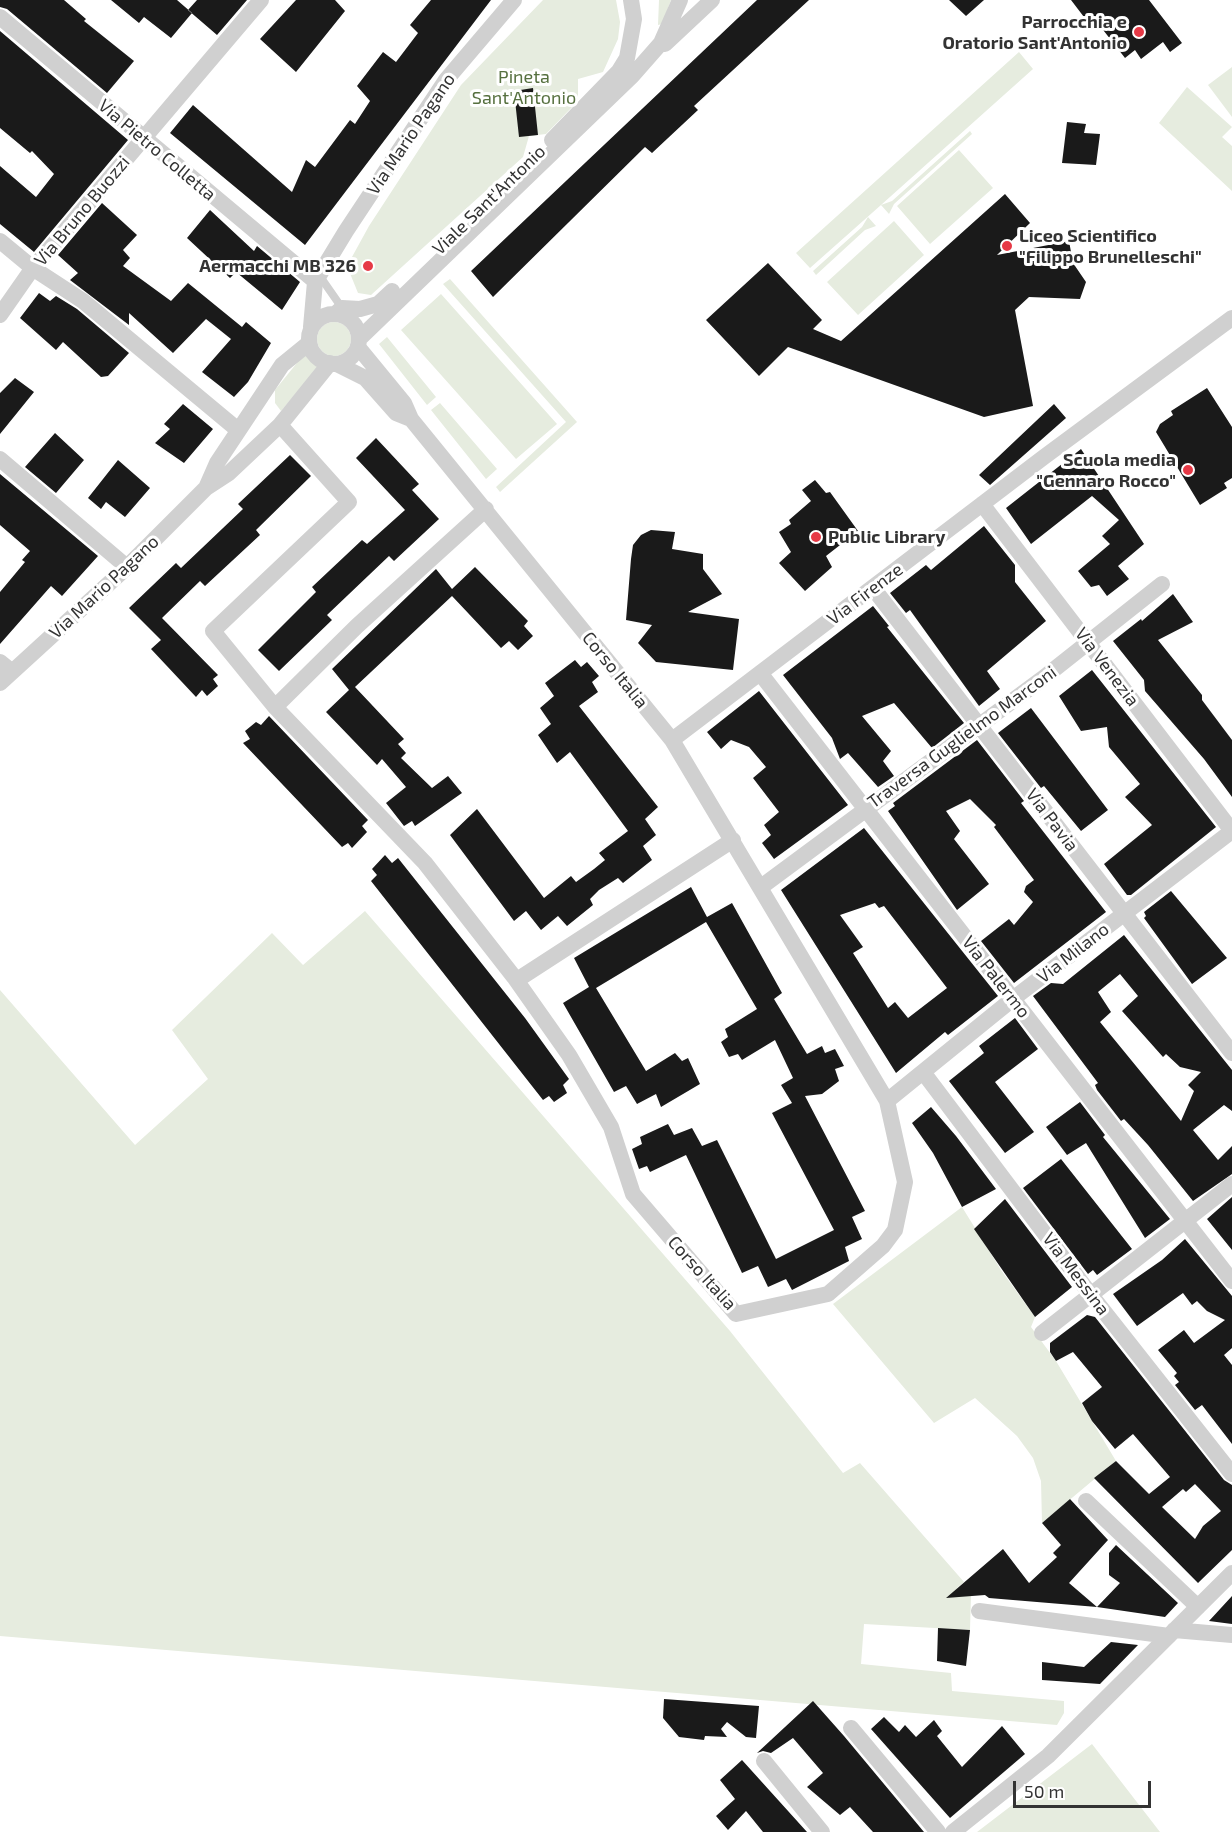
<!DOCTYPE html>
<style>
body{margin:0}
#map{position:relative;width:1232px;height:1832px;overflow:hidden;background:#fff;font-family:"Exo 2",sans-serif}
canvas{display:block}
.scale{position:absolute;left:1013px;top:1781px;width:138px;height:27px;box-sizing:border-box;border:3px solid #333;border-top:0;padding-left:8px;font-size:18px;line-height:21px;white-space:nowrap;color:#333;-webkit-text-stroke:4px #fff;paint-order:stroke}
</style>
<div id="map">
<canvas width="1232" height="1832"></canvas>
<div class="scale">50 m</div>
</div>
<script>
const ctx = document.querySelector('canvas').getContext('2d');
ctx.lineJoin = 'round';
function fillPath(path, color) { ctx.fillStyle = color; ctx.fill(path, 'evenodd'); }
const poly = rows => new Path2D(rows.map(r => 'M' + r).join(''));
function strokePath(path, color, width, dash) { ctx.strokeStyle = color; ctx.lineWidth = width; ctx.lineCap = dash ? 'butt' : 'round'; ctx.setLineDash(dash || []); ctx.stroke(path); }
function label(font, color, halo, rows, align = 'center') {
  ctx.font = font + ' "Exo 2",sans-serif'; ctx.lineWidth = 6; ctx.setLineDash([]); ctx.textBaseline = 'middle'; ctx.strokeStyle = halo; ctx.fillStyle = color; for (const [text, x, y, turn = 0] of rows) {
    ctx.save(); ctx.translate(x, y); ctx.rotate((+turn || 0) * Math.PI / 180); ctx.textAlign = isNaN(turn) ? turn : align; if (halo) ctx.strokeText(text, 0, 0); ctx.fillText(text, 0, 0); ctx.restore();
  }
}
fillPath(poly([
 [543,0,616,0,620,22,618,39,603,72,578,79,578,101,546,134,529,136,523,157,371,295,358,293,347,266,369,226,461,85],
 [659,0,671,0,662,24,658,25],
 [1019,52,1033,69,881,205,892,201,970,131,972,134,894,204,889,214,881,205,810,268,796,253],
 [1232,67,1232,117,1208,85],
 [1187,87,1232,127,1222,137,1232,146,1232,191,1159,123],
 [959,150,993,188,930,244,897,206],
 [868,217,876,226,865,230,816,275,813,271,862,227],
 [894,221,924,255,858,315,827,282],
 [450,279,577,422,500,492,496,487,566,422,443,284],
 [441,294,557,424,516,459,401,330],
 '317 339a17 17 0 1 1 34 0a17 17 0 1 1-34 0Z',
 [387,337,436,397,427,405,379,344],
 [305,353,318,367,281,411,275,403,275,390],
 [440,403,497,469,486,479,431,410],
 [365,911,730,1331,843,1473,860,1463,964,1582,957,1588,956,1596,971,1596,970,1630,864,1624,861,1664,951,1673,952,1691,1064,1701,1064,1713,1057,1725,0,1636,0,990,135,1145,208,1079,172,1030,272,933,303,965],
 [962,1207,1001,1270,1035,1317,1031,1327,1056,1361,1116,1461,1042,1523,1041,1481,1033,1458,1017,1436,975,1398,934,1423,833,1304],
 [1092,1744,1160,1832,977,1832]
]), '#e6ecdf');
fillPath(poly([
 [0,0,64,0,86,19,84,21,134,61,107,93,7,9,0,7],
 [111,0,177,0,192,13,171,38,144,17,139,23],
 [197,0,247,0,217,35,188,10],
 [296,0,335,0,345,11,296,72,260,39],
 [431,0,491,0,305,245,170,133,193,105,292,192,306,160,315,167,350,120,355,124,370,101,357,86,383,52,396,62,418,33,410,25],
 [757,0,809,0,694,106,698,110,652,153,645,147,493,297,471,271],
 [949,0,984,0,966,16],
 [1071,0,1149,0,1182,43,1170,52,1163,42,1141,59,1135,50,1125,58,1093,17,1087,21],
 [0,31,128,140,34,252,0,224,0,166,36,197,54,174,32,151,30,153,0,128],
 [533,88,538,135,519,137,514,91],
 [1067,122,1086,124,1084,133,1100,134,1096,165,1062,163],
 [1005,194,1030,223,997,255,1069,241,1073,263,1086,282,1080,299,1029,297,1015,310,1033,406,984,417,788,347,759,376,706,320,768,263,822,320,813,329,841,341],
 [102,203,137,235,123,250,130,258,123,266,171,301,188,283,242,327,246,322,271,343,248,382,234,397,202,372,231,339,206,319,173,353,129,313,129,325,70,280,78,273,58,255],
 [210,210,254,251,257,246,300,282,282,310,236,272,230,278,187,238],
 [39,293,50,301,56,296,77,309,129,353,108,376,101,377,63,342,56,350,20,318],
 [15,378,34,392,0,434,0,393],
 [1207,388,1232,427,1232,478,1224,483,1227,488,1200,505,1156,432,1160,424,1173,415,1171,411],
 [183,404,213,429,184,463,155,443,170,429,164,424],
 [1054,404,1066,418,990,485,979,475],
 [55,433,84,460,56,493,25,467],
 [376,438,419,484,412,490,439,519,394,561,389,556,327,615,332,620,279,671,258,650,316,592,312,587,362,540,367,544,405,510,356,458],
 [1081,449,1144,544,1118,566,1129,579,1107,596,1099,585,1091,587,1078,571,1110,544,1102,536,1119,520,1092,496,1031,544,1006,508],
 [290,455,311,476,256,530,260,535,205,586,200,581,162,618,218,675,213,679,218,686,207,696,202,690,196,697,151,649,161,640,129,608,176,563,181,568,243,509,238,504],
 [118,460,150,488,125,517,106,502,101,509,88,498],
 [0,474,98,556,62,596,51,586,0,644,0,592,25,562,22,560,30,551,0,525],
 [815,480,826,493,830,492,858,531,826,556,832,567,805,591,779,563,791,552,779,532,791,524,789,520,811,501,802,490],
 [984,526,1015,565,1015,582,1046,621,987,671,1000,689,979,706,910,610,906,613,890,593,926,565,931,570],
 [651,530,675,532,672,549,703,554,703,569,722,594,688,612,739,619,733,670,656,662,638,643,652,625,626,620,631,559,633,545,641,535],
 [475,567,528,621,524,626,533,636,518,650,509,641,501,648,452,596,355,687,404,739,398,744,406,753,401,758,432,788,448,776,462,793,415,826,412,821,404,826,386,803,406,787,382,759,377,765,326,712,349,690,332,669,436,569,452,589],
 [1173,594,1193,622,1158,640,1202,695,1202,700,1232,740,1232,797,1204,759,1145,691,1144,680,1113,641,1141,619,1142,621],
 [873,606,889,626,887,627,964,723,932,748,894,703,862,716,891,751,883,761,894,776,878,787,848,753,840,759,832,738,783,675],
 [575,660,581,667,587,662,599,676,592,682,598,692,579,706,658,807,645,819,656,835,643,846,652,860,623,883,618,878,599,890,590,899,593,905,567,926,558,916,541,930,526,911,514,921,450,835,477,809,544,898,571,876,576,882,594,869,605,860,599,853,628,831,570,752,557,763,538,735,551,724,540,708,554,696,545,683],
 [1092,670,1216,827,1131,895,1127,895,1104,864,1152,825,1125,797,1140,784,1109,747,1107,727,1081,731,1059,696],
 [759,691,848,805,774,859,762,843,771,835,764,825,779,812,753,778,766,767,749,747,731,740,721,749,707,732],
 [1031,708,1108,810,1081,831,1044,786,1041,788,998,733],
 [269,716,368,820,362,826,367,832,352,848,348,843,342,847,243,743,250,739,245,731,256,722,261,725],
 [977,740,1024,801,1021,803,1106,912,1014,983,981,941,1009,919,1014,925,1033,902,1024,892,1026,886,1034,880,994,827,996,825,970,799,946,811,960,831,954,839,989,884,957,910,888,811,895,806,893,803],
 [864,828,998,996,948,1035,945,1032,896,1073,781,890],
 [875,903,879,908,884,906,947,988,908,1018,895,1002,888,1008,853,953,863,947,840,915],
 [385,855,392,863,398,858,525,1018,569,1079,563,1085,567,1093,554,1102,549,1096,543,1100,371,881,377,875,372,869],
 [691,887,707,917,732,903,782,993,774,999,807,1054,822,1046,825,1053,835,1049,844,1066,835,1069,839,1081,822,1094,805,1096,865,1211,852,1217,862,1239,845,1247,849,1261,792,1290,786,1279,768,1287,758,1266,742,1273,686,1155,650,1172,647,1166,639,1169,632,1149,642,1144,640,1137,668,1124,674,1135,692,1128,702,1146,717,1140,776,1259,834,1230,772,1113,792,1103,781,1085,793,1078,775,1040,742,1060,738,1054,729,1057,721,1042,728,1037,725,1029,757,1009,706,922,596,988,646,1071,675,1053,682,1061,688,1058,700,1084,661,1107,656,1094,637,1104,626,1086,614,1092,563,1003,589,987,574,958],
 [1171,891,1227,958,1192,984,1144,918,1146,916,1144,912],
 [1124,935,1232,1070,1232,1111,1224,1105,1193,1130,1218,1160,1232,1146,1232,1174,1193,1201,1148,1145,1124,1119,1121,1121,1097,1090,1095,1085,1098,1083,1033,996,1051,983,1063,984],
 [1120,974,1138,996,1122,1011,1163,1057,1166,1054,1180,1067,1201,1072,1188,1085,1194,1091,1181,1121,1100,1022,1111,1012,1098,992],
 [1015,1018,1038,1049,995,1082,1034,1132,1005,1153,949,1081,984,1053,979,1046],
 [1080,1102,1105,1135,1103,1137,1170,1219,1145,1238,1086,1143,1067,1155,1046,1127],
 [931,1107,956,1136,996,1189,962,1207,933,1153,912,1123],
 [1061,1159,1132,1249,1097,1275,1093,1270,1088,1274,1023,1188],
 [1232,1197,1232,1250,1207,1219],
 [1005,1199,1072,1287,1035,1317,974,1229],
 [1185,1239,1232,1296,1232,1348,1224,1355,1232,1365,1232,1444,1202,1405,1195,1410,1175,1385,1179,1382,1174,1376,1177,1373,1158,1350,1184,1330,1194,1343,1225,1320,1207,1311,1197,1301,1192,1305,1183,1293,1137,1326,1113,1294,1162,1260],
 [1087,1315,1095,1317,1224,1480,1232,1485,1232,1550,1198,1583,1094,1478,1116,1461,1149,1494,1170,1477,1133,1434,1115,1449,1092,1421,1082,1403,1102,1387,1073,1352,1056,1361,1050,1352,1050,1343],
 [1195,1484,1221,1511,1203,1526,1195,1539,1162,1507,1183,1489,1186,1492],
 [1070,1499,1108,1540,1069,1583,1097,1607,989,1598,985,1595,946,1598,1003,1549,1029,1583,1057,1557,1053,1553,1061,1545,1042,1523],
 [1116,1545,1178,1603,1165,1617,1097,1607,1120,1583,1109,1575,1109,1553],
 [1232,1596,1232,1624,1209,1621],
 [938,1628,970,1630,966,1666,937,1661],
 [1111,1642,1138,1645,1100,1684,1042,1680,1042,1662,1084,1667],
 [664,1699,759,1706,756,1738,746,1737,727,1722,721,1729,727,1737,705,1736,704,1740,679,1737,663,1718],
 [813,1701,844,1736,924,1832,873,1832,850,1807,840,1815,807,1787,823,1773,793,1738,771,1753,763,1751,757,1753],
 [884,1717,899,1732,905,1725,916,1737,934,1720,942,1731,937,1736,962,1767,1002,1726,1025,1754,950,1818,871,1729],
 [742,1760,807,1832,763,1832,746,1811,728,1830,716,1816,735,1799,720,1780]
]), '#1a1a1a');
strokePath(poly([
 [319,275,342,308]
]), '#d0d0d0', 8);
strokePath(poly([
 [0,17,315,281],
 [665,44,712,0],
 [552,140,619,71,627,58,634,19,631,0],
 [0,241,34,269,83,301,238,430],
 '309 339a25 25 0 1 1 50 0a25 25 0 1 1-50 0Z',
 [335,314,342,308,360,309,378,304,392,291],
 [0,315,30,272,261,0],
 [311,327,315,282,346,231,446,80,514,0],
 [359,339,632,76,661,43,680,0],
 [337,364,365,378,396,413,411,419],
 [280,425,349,502,213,631,275,707,425,863,514,977,569,1055,611,1127,633,1194,736,1314,828,1294,883,1246,895,1230,905,1182,887,1101,672,740,411,419,404,403,358,347],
 [0,459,127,567],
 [206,488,217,463,282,365,309,343],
 [982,504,1232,831],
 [873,588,1232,1053],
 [0,662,11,671],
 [760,673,1232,1281],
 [0,683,127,567,206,488,229,473,280,425,330,363],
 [275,707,357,626,486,509],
 [672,740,1044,457,1232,318],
 [761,887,1042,679,1162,584],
 [517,980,733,840],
 [923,1072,1091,1295,1232,1474],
 [887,1101,1014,998,1232,831],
 [1042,1333,1232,1184],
 [1086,1501,1198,1607],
 [979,1611,1169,1636],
 [1174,1630,1232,1635],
 [851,1728,938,1832],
 [764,1761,822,1832],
 [953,1832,1048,1756,1232,1573]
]), '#d0d0d0', 16);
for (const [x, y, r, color] of [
 [1139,32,6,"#e63946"],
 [1007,246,6,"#e63946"],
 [368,266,6,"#e63946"],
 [1188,470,6,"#e63946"],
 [816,537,6,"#e63946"]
]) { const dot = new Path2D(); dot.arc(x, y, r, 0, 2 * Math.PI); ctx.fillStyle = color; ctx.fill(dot); strokePath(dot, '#fff', 2); }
label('bold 18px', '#333', '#fff', [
 ["Parrocchia e",1127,22],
 ["Oratorio Sant'Antonio",1127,43],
 ["Liceo Scientifico",1019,236,"left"],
 ["\"Filippo Brunelleschi\"",1019,257,"left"],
 ["Aermacchi MB 326",356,266],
 ["Scuola media",1176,460],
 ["\"Gennaro Rocco\"",1176,481],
 ["Public Library",828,537,"left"]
], 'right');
label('18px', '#56703f', '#fff', [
 ["Pineta",524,77],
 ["Sant'Antonio",524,98]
]);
label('18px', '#333', '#fff', [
 ["Via Mario Pagano",411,134,-56],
 ["Via Pietro Colletta",157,150,40],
 ["Viale Sant'Antonio",489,200,-44],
 ["Via Bruno Buozzi",82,211,-50],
 ["Via Mario Pagano",104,587,-43],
 ["Via Firenze",865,594,-37],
 ["Via Venezia",1107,667,53],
 ["Corso Italia",615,670,51],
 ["Traversa Guglielmo Marconi",962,737,-36],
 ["Via Pavia",1052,820,53],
 ["Via Milano",1073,953,-38],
 ["Via Palermo",996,977,52],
 ["Corso Italia",702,1273,48],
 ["Via Messina",1076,1274,53]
]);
</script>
